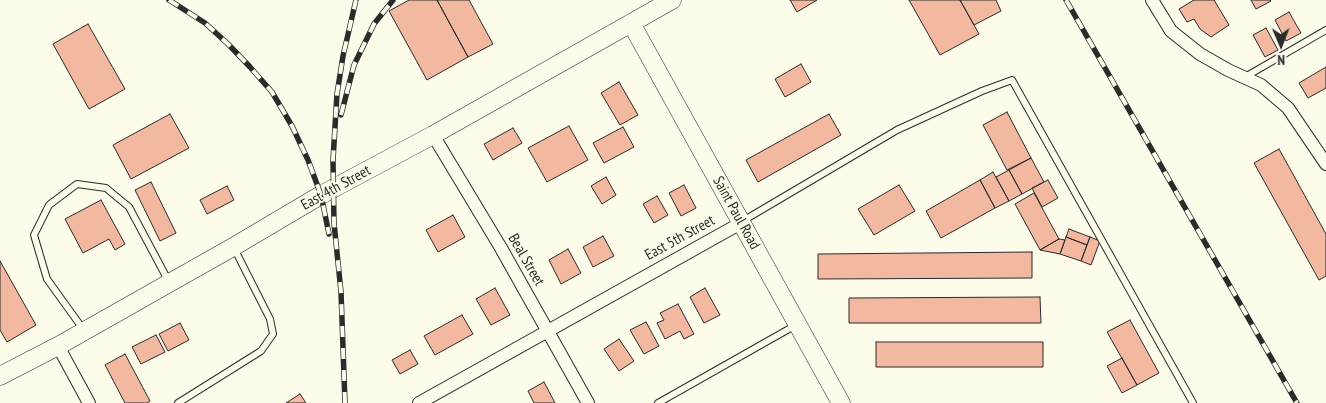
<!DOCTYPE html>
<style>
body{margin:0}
#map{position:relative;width:1326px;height:403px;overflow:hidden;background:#fdfbea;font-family:"PT Sans Narrow",sans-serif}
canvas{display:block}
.north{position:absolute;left:1256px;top:20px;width:50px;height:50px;-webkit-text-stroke:4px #fdfbea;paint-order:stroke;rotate:179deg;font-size:14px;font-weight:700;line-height:20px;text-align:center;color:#2b2b2b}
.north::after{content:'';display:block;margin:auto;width:18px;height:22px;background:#2b2b2b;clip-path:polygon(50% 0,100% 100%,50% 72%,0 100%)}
</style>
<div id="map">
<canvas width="1326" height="403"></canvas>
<div class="north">N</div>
</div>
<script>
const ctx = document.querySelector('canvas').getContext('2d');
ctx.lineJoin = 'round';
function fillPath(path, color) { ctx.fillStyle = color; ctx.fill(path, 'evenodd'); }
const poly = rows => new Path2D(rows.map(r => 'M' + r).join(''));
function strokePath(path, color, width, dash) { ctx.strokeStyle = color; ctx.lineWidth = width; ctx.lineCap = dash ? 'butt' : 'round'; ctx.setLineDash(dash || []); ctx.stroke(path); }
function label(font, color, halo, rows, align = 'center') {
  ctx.font = font + ' "PT Sans Narrow",sans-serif'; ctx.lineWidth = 4; ctx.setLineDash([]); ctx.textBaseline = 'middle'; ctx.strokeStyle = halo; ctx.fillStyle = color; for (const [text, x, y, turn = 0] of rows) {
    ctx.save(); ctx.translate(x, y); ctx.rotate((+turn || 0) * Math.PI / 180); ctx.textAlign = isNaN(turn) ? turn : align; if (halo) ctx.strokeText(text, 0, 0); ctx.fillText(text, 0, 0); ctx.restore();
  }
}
const building = poly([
 [409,0,437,0,468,57,427,80,389,11,409,0],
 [437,0,469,0,493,44,468,57,437,0],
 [790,0,817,0,797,12,790,0],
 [909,0,960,0,979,34,940,55,909,0],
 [960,0,996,0,1001,11,974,25,960,0],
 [1194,0,1214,0,1229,25,1211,37,1200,29,1194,19,1187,22,1179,9,1194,0],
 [1251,0,1270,0,1271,1,1256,9,1251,0],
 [1289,12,1301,33,1286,41,1275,20,1289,12],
 [88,24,125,89,89,109,53,44,88,24],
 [1266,28,1278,50,1265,57,1253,35,1266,28],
 [801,64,811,82,785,97,775,79,801,64],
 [1326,67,1326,88,1308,98,1299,83,1326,67],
 [619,82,638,115,620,125,601,93,619,82],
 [1007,112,1031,158,1007,170,983,125,1007,112],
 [170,114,189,148,131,179,113,145,170,114],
 [829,114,841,135,758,182,746,160,829,114],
 [569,126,588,160,547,182,528,148,569,126],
 [623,127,634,147,604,163,593,143,623,127],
 [513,128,522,143,493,160,484,144,513,128],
 [1279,149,1326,234,1326,276,1319,280,1254,163,1279,149],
 [1031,158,1044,182,1022,194,1009,170,1031,158],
 [1009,170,1022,194,1009,201,996,177,1009,170],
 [993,172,1009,201,995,208,980,180,993,172],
 [606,177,616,195,602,204,591,186,606,177],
 [980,180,995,208,941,238,926,211,980,180],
 [1048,180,1058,198,1042,207,1032,188,1048,180],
 [151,182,176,233,160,241,135,190,151,182],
 [684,185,696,208,681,216,669,193,684,185],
 [899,185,915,211,874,235,858,209,899,185],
 [227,186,234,200,207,214,200,200,227,186],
 [1034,193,1059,239,1040,250,1015,204,1034,193],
 [657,196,668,215,654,223,643,204,657,196],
 [101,200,125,244,115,250,109,239,83,253,65,219,101,200],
 [453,215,465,237,438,252,426,230,453,215],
 [1069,229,1090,237,1087,245,1066,237,1069,229],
 [603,236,614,256,593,267,583,247,603,236],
 [1066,237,1087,245,1081,261,1060,254,1066,237],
 [1090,237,1100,241,1091,265,1081,261,1090,237],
 [1059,239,1065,240,1060,254,1040,250,1059,239],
 [568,249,581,273,561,284,549,260,568,249],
 [1032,252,1032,278,818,279,818,254,1032,252],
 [0,261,36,325,7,342,0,330,0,261],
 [495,288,510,315,491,325,476,299,495,288],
 [705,288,720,315,704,323,690,297,705,288],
 [1040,297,1041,323,849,323,849,298,1040,297],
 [678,304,694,334,684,339,680,331,665,339,657,323,664,320,660,313,678,304],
 [462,315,473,334,435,355,424,336,462,315],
 [1130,320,1159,373,1137,385,1107,332,1130,320],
 [646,322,659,346,644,354,630,330,646,322],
 [180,323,189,340,168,351,159,334,180,323],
 [156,335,165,352,141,364,132,347,156,335],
 [619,339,634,361,619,371,604,349,619,339],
 [876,342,1043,342,1043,367,876,367,876,342],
 [410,350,418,364,400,374,392,360,410,350],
 [125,354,150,401,147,403,125,403,105,365,125,354],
 [1122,358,1137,385,1122,393,1107,366,1122,358],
 [544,382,555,403,534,403,528,391,544,382],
 [300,394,306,403,286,403,300,394]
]);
fillPath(building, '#f2b8a0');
strokePath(building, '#2b2b2b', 1);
const service = poly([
 [1245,77,1326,30],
 [741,222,897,130,982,91,1012,80,1193,403],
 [83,329,47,279,34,235,49,205,77,184,106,188,129,207,169,282],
 [178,403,261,351,273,334,270,319,234,248],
 [658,403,796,325]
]);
const minor = poly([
 [1152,0,1171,31,1200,54,1228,70,1261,85,1288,108,1326,164],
 [433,135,501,248,588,403],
 [58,346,89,403],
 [419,403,741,223]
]);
const secondary = poly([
 [631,23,841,403],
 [0,376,58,346,233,247,321,195,433,135,672,0]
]);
strokePath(service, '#2b2b2b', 8);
strokePath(minor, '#2b2b2b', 14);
strokePath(secondary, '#2b2b2b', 19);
strokePath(service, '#fdfbea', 6);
strokePath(minor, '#fdfbea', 12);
strokePath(secondary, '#fdfbea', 18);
const rail = poly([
 [169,0,205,23,228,44,250,67,272,92,292,126,308,160,321,195,329,234],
 [1066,0,1297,403],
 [341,115,354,65,374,24,393,0],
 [345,403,341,292,334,223,333,160,337,94,343,56,356,0]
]);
strokePath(rail, '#2b2b2b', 5.5);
strokePath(rail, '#fdfbea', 4, [11]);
label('15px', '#2b2b2b', '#fdfbea', [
 ["East 4th Street",336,188,-29],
 ["Saint Paul Road",736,213,61],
 ["East 5th Street",680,238,-29],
 ["Beal Street",526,260,60]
]);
</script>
